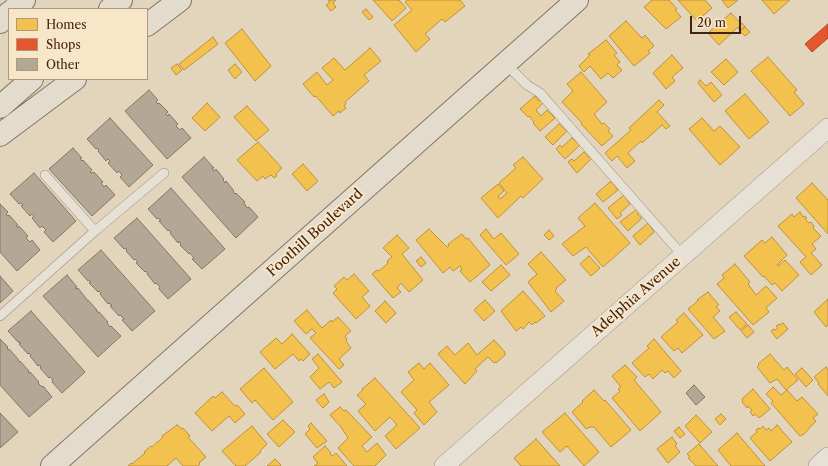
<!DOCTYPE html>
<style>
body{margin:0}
#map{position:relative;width:828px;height:466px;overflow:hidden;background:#e3d5bc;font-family:"Libre Caslon Text",serif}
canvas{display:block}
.legend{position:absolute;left:8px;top:8px;width:140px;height:72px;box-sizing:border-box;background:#f8e6c8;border:1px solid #b0987f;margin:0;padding:5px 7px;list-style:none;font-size:12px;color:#442212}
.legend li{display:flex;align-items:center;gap:8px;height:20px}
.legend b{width:20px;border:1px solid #b0987f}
.scale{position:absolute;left:690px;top:16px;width:51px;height:18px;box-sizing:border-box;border:2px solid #442212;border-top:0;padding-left:5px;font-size:12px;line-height:14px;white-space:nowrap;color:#442212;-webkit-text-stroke:3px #f8e6c8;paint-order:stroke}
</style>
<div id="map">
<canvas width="828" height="466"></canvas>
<ul class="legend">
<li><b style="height:11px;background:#f2c14e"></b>Homes</li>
<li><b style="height:11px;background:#e4572e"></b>Shops</li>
<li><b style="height:11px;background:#b3a796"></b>Other</li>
</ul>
<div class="scale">20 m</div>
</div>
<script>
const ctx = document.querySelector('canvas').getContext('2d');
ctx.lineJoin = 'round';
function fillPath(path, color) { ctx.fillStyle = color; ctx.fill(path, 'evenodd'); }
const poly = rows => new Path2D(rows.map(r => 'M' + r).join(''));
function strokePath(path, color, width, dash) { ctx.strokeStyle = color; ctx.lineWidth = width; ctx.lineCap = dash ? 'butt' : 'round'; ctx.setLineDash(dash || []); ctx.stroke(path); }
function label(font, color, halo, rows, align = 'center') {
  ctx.font = font + ' "Libre Caslon Text",serif'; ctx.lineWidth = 4; ctx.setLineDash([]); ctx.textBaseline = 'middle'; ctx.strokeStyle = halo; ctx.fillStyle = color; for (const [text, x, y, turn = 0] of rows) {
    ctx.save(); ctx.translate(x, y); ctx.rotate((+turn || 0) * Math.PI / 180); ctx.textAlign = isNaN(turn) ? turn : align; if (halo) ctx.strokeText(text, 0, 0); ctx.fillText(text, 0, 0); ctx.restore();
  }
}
const homes = poly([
 [328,0,336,0,333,3,336,7,331,11,326,5,330,2,328,0],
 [373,0,399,0,406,8,392,21,373,0],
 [407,0,460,0,465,6,445,22,442,19,425,34,430,39,416,52,394,25,412,10,405,2,407,0],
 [652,0,669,0,677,9,675,10,681,17,666,29,644,7,652,0],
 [678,0,705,0,712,8,697,21,678,0],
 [722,0,738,0,728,8,722,0],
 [762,0,790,0,774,14,762,0],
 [366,9,373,17,369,20,362,12,366,9],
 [731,13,741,24,742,23,745,27,740,31,738,27,719,45,708,33,731,13],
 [626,21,642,38,645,35,654,46,648,51,650,53,634,66,609,36,626,21],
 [745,27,750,32,745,36,740,31,745,27],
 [242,29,271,66,255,81,225,43,242,29],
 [213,37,218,44,184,70,179,64,213,37],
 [606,40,617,53,614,55,620,62,617,65,622,70,613,78,608,73,601,79,590,66,584,72,579,66,590,55,588,54,606,40],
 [370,48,381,61,364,75,369,81,345,102,346,104,344,106,346,108,340,113,339,111,333,116,316,96,314,97,303,84,317,72,327,85,333,80,322,68,334,58,345,70,370,48],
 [672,55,683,68,672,77,675,81,666,89,653,73,672,55],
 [768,57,797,90,794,92,804,104,790,116,751,71,768,57],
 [726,59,738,72,724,85,711,72,726,59],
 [177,64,182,70,176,75,171,68,177,64],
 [235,64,242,72,235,79,228,70,235,64],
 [581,72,607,102,594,114,602,124,604,123,610,129,608,131,613,136,602,146,581,124,582,123,562,102,573,91,567,84,581,72],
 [700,80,706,86,711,82,722,95,714,102,698,83,700,80],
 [745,94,769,122,749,139,725,111,745,94],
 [535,96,539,101,540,100,543,103,536,110,541,116,547,110,555,118,540,131,533,123,534,122,529,116,528,117,520,109,535,96],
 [659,100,664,105,657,112,670,126,666,129,662,125,642,143,641,141,628,153,635,161,627,168,617,156,612,161,605,153,631,130,629,128,659,100],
 [207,103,220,117,205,131,192,118,207,103],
 [247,106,269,130,256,141,234,117,247,106],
 [702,118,714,131,720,126,740,147,720,165,689,129,702,118],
 [559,124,567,131,553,145,545,137,559,124],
 [572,138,580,145,565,159,556,149,560,145,562,147,572,138],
 [258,142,282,168,276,174,277,176,274,178,271,175,265,179,263,176,257,181,237,160,258,142],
 [584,152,588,157,590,156,592,158,577,173,568,162,572,159,574,161,584,152],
 [523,157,543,179,523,198,521,196,498,218,481,198,498,184,504,191,498,196,500,199,507,193,499,183,516,168,513,165,523,157],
 [303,164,318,181,307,191,292,174,303,164],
 [610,182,612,182,618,190,603,202,596,194,610,182],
 [812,183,828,200,828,234,796,198,812,183],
 [624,195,630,204,620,213,622,215,617,219,608,208,624,195],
 [595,203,630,243,603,267,586,247,573,256,562,244,585,226,578,218,595,203],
 [637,209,639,212,637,214,642,218,628,231,620,222,637,209],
 [800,212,803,217,805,216,807,218,805,219,809,223,811,222,814,226,813,228,821,236,812,244,816,249,811,253,822,265,811,275,800,262,806,257,778,226,792,214,794,217,800,212],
 [648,223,654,232,640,245,633,236,648,223],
 [429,229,447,247,449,246,448,244,462,234,466,239,468,238,490,265,470,282,460,271,462,269,460,266,453,271,450,267,443,273,416,240,429,229],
 [486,229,494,239,501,233,519,254,506,265,480,235,486,229],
 [549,230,554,236,549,240,544,235,549,230],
 [397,235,409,248,402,254,423,280,409,292,401,283,397,288,401,292,393,298,372,274,377,270,379,271,388,263,387,261,392,257,383,248,397,235],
 [772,237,787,255,777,265,778,266,785,260,799,275,782,291,775,283,772,285,764,276,763,277,744,256,762,240,765,243,772,237],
 [541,252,566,280,556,288,557,289,555,291,564,301,551,312,528,282,537,274,528,264,541,252],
 [589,256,600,268,591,276,580,264,589,256],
 [421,257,426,263,421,267,416,261,421,257],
 [735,264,750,282,748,284,756,295,766,286,777,298,766,308,769,312,753,325,717,284,724,278,722,275,735,264],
 [501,265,510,275,491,291,482,282,501,265],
 [354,274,369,291,362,297,370,306,356,319,333,293,337,289,334,286,344,277,347,280,354,274],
 [523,291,545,316,536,323,535,322,532,325,529,322,523,329,521,327,516,331,501,311,523,291],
 [708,292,719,305,716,307,720,311,713,317,725,331,714,339,688,309,698,301,697,300,708,292],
 [828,299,828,325,826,327,814,312,828,299],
 [485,300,495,311,484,321,474,310,485,300],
 [385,301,396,313,386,323,375,311,385,301],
 [307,310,322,328,331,320,332,322,338,317,351,331,345,336,347,339,346,341,351,348,339,359,344,365,339,369,310,338,316,333,312,329,306,334,294,321,307,310],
 [736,312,747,324,740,330,729,317,736,312],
 [684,313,703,335,682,353,678,348,674,351,661,337,678,322,676,320,684,313],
 [783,323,788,329,777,339,771,331,773,329,775,330,778,328,776,326,779,324,780,325,783,323],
 [748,325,754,332,747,338,741,331,748,325],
 [292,334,310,354,303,361,301,359,299,361,293,354,275,369,260,352,276,338,282,344,292,334],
 [654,339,681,371,674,378,668,371,665,373,662,370,653,379,649,374,645,377,632,363,649,348,647,346,654,339],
 [494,340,505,352,505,355,496,363,495,362,494,363,488,357,475,369,477,371,465,384,438,354,447,346,455,355,468,343,477,355,494,340],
 [318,354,342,382,334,388,329,382,320,389,310,377,319,368,312,359,318,354],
 [770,354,784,370,787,367,798,380,786,390,777,379,770,383,757,367,759,365,758,364,770,354],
 [419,363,424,369,430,363,449,385,429,402,437,412,424,425,414,413,417,410,401,392,414,380,408,372,419,363],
 [625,365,637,377,634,380,661,412,640,431,612,398,620,391,618,389,621,387,612,376,625,365],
 [826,367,828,370,828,396,818,384,819,383,814,377,826,367],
 [264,368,293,402,273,420,255,400,252,403,240,389,264,368],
 [802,368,813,380,806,387,795,374,802,368],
 [375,378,420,428,396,449,385,436,397,425,390,417,375,431,358,411,366,404,357,395,363,390,362,389,375,378],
 [773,387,781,395,787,390,797,401,802,397,818,414,813,418,816,421,804,434,800,436,771,403,773,401,766,394,773,387],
 [753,389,770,409,759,418,755,414,753,416,750,412,752,410,748,406,747,408,742,402,743,401,742,399,753,389],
 [594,390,604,401,605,400,631,430,611,447,594,427,590,427,586,429,572,412,583,402,582,401,594,390],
 [222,392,235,406,237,405,245,414,235,423,229,416,212,431,195,413,213,396,215,398,222,392],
 [324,394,329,402,323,408,316,400,324,394],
 [340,407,344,411,346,410,372,437,362,446,367,452,377,443,386,455,375,466,354,466,338,448,348,438,341,427,330,415,340,407],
 [565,413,599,452,584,466,567,446,560,452,542,432,565,413],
 [721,414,726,419,720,425,715,419,721,414],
 [696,415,712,432,700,443,685,426,696,415],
 [283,420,295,432,279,447,267,434,283,420],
 [311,423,327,441,317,448,305,434,310,429,308,426,311,423],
 [177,425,182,429,183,428,190,436,188,437,206,457,199,463,200,464,198,466,183,466,176,458,167,466,128,466,131,463,132,464,145,453,144,452,151,446,152,447,163,437,162,436,177,425],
 [777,425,792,442,770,461,750,438,757,432,756,430,759,428,760,429,763,426,766,430,769,428,771,431,777,425],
 [252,426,267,444,260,451,261,452,245,466,236,466,222,451,252,426],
 [679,427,685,434,680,438,674,431,679,427],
 [737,433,765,466,731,466,718,450,737,433],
 [672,437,677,444,675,446,680,452,668,463,657,449,672,437],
 [536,439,560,466,521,466,514,458,536,439],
 [699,444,718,466,696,466,688,458,690,457,687,454,699,444],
 [325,446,331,453,330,454,332,456,336,453,347,466,314,466,318,463,313,457,325,446],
 [275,459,281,465,280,466,267,466,275,459]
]);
fillPath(homes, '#f2c14e');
strokePath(homes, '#be913c', 1);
const shops = poly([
 [828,24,828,38,812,52,805,44,828,24]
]);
fillPath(shops, '#e4572e');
strokePath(shops, '#b44726', 1);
const building = poly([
 [149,90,158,100,156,102,158,104,159,103,168,112,166,114,168,116,169,114,178,124,176,126,180,130,182,128,191,138,167,159,125,111,149,90],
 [110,118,153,165,129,187,120,177,122,175,119,171,117,173,108,163,110,161,108,159,106,161,98,151,99,150,97,148,96,149,87,139,110,118],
 [73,148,82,158,80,159,82,161,83,160,92,170,90,172,92,173,94,172,103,182,101,183,104,187,106,185,115,195,92,216,49,169,73,148],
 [204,157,214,168,212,168,214,171,216,169,224,179,223,180,225,183,226,181,234,191,233,192,235,194,236,193,245,202,244,203,247,208,249,207,258,217,236,238,182,177,204,157],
 [34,173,76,221,53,242,44,232,46,230,42,226,40,228,32,218,34,216,32,214,30,216,21,206,23,205,21,203,19,204,10,194,34,173],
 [171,188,225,249,202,269,192,259,194,258,190,253,189,254,180,245,181,244,179,241,178,243,170,233,171,232,169,230,168,231,159,221,161,220,158,218,157,219,148,209,171,188],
 [0,204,8,212,6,214,8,216,9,215,18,225,16,226,18,228,19,226,28,236,26,238,30,242,32,240,40,250,17,271,0,252,0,204],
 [137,218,191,279,168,299,159,289,160,287,156,283,155,284,147,274,148,274,146,271,145,272,136,263,138,262,135,259,134,260,126,251,127,250,125,248,124,249,114,238,137,218],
 [101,250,155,311,132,331,122,320,124,319,120,315,119,316,110,306,112,305,109,303,108,304,100,294,101,293,99,291,98,292,89,283,91,282,88,280,88,281,78,270,101,250],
 [67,275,77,287,75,288,77,289,78,288,88,301,88,300,97,310,96,311,98,312,99,312,108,322,107,323,110,327,111,326,121,336,98,357,43,296,67,275],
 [0,276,13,291,0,303,0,276],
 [31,311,85,372,62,393,52,382,53,380,50,377,49,378,40,368,41,367,40,365,38,366,30,356,31,355,29,353,28,354,19,344,21,343,19,342,18,342,8,331,31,311],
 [0,339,8,347,7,348,8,350,9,349,18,359,18,360,19,362,20,361,29,371,28,372,30,373,30,372,39,382,38,383,42,387,43,386,52,397,29,417,0,385,0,339],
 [694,385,705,397,696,405,686,393,694,385],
 [0,413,18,432,0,448,0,413]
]);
fillPath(building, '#b3a796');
strokePath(building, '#837667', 1);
const lane = poly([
 [506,64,527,85,540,93,683,256],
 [45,175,95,231],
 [0,316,95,231,164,173]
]);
const street = poly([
 [444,466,828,128],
 [818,466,828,457]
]);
const primary = poly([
 [52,466,577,0]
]);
const highway = poly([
 [14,9,24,0],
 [110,9,121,0],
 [0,22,9,13],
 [147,25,180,0],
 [0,107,32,79],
 [0,135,75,79]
]);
strokePath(lane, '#9a8e7d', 10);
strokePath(street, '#9a8e7d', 20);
strokePath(primary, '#837667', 24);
strokePath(highway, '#837667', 24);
strokePath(lane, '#e7e0d4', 9);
strokePath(street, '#e7e0d4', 19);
strokePath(primary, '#e3dbcc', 22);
strokePath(highway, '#e3dbcc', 22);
label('14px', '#442212', '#f8e6c8', [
 ["Foothill Boulevard",315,233,-42],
 ["Adelphia Avenue",636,297,-41]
]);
</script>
